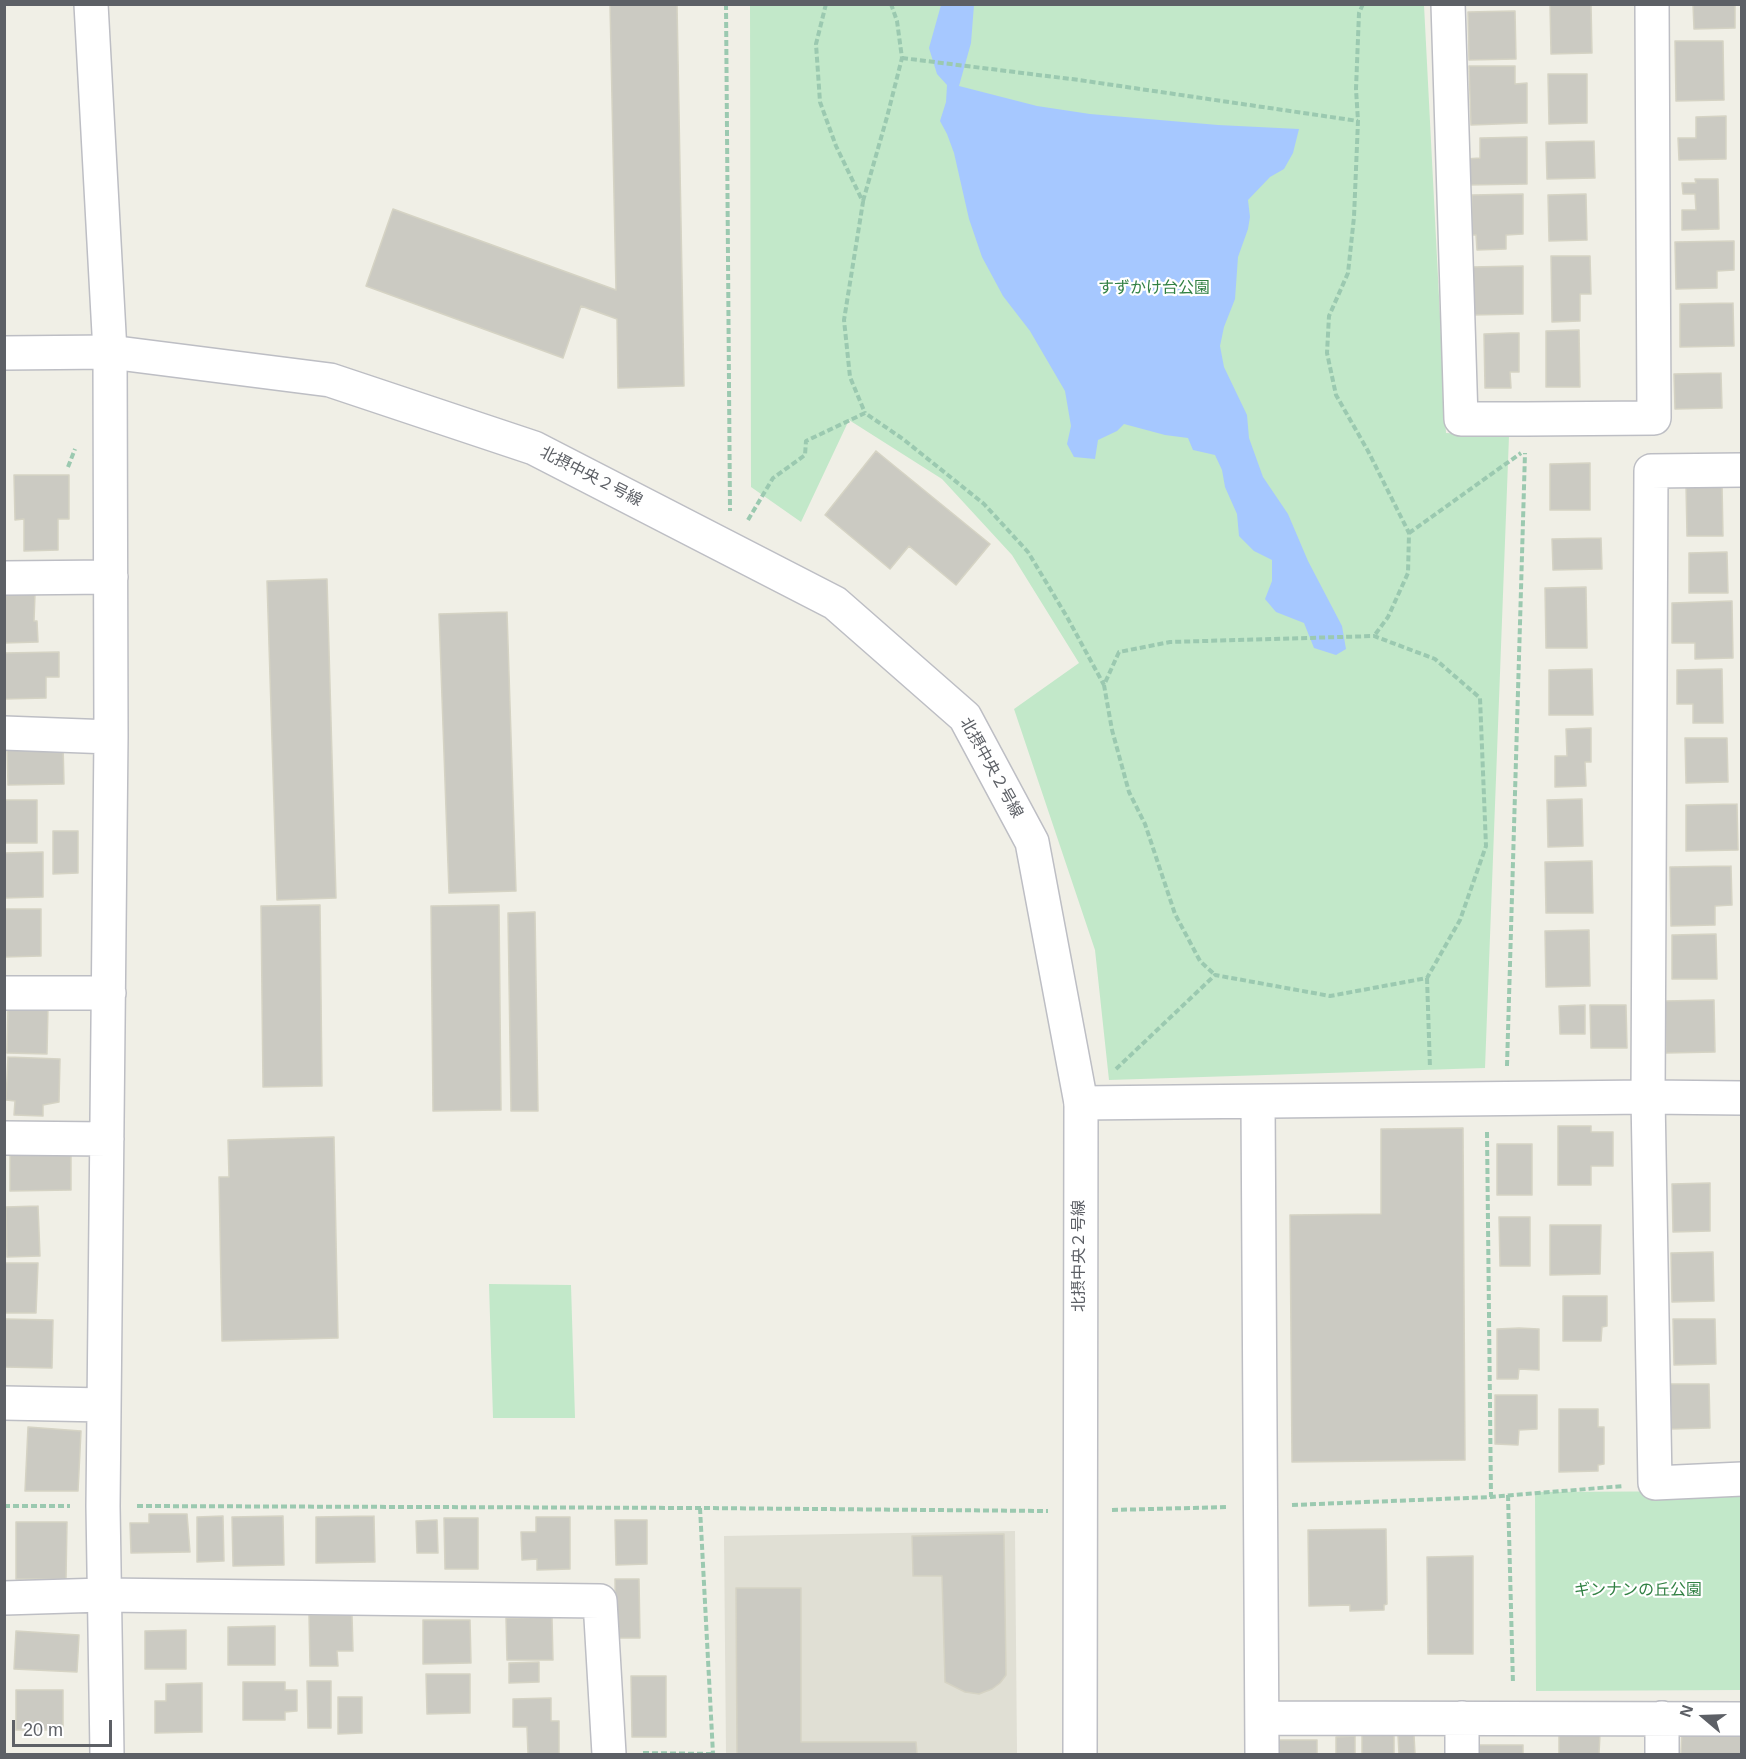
<!DOCTYPE html>
<meta charset="utf-8">
<style>
body{margin:0}
#map{position:relative;width:1746px;height:1759px;overflow:hidden;background:#f0efe6;font-family:Arial,sans-serif}
canvas{display:block}
.frame{position:absolute;inset:0;border:6px solid #5d6066;pointer-events:none}
.north{position:absolute;left:1674px;top:1687px;width:60px;height:60px;-webkit-text-stroke:4px #fff;paint-order:stroke;rotate:289deg;font-size:16px;font-weight:700;line-height:24px;text-align:center;color:#5d6066}
.north::after{content:'';display:block;margin:auto;width:21px;height:27px;background:#5d6066;clip-path:polygon(50% 0,100% 100%,50% 72%,0 100%)}
.scale{position:absolute;left:12px;top:1720px;width:100px;height:27px;box-sizing:border-box;border:3px solid #5d6066;border-top:0;padding-left:8px;font-size:18px;line-height:21px;white-space:nowrap;color:#5d6066;-webkit-text-stroke:4px #fff;paint-order:stroke}
</style>
<div id="map">
<canvas width="1746" height="1759"></canvas>
<div class="frame"></div>
<div class="north">N</div>
<div class="scale">20 m</div>
</div>
<script>
const ctx = document.querySelector('canvas').getContext('2d');
ctx.lineJoin = 'round';
function fillPath(path, color) { ctx.fillStyle = color; ctx.fill(path, 'evenodd'); }
const poly = rows => new Path2D(rows.map(r => 'M' + r).join(''));
function strokePath(path, color, width, dash) { ctx.strokeStyle = color; ctx.lineWidth = width; ctx.lineCap = dash ? 'butt' : 'round'; ctx.setLineDash(dash || []); ctx.stroke(path); }
function label(font, color, halo, rows, align = 'center') {
  ctx.font = font + ' Arial,"Noto Sans JP",sans-serif'; ctx.lineWidth = 4.5; ctx.setLineDash([]); ctx.textBaseline = 'middle'; ctx.strokeStyle = halo; ctx.fillStyle = color; for (const [text, x, y, turn = 0] of rows) {
    ctx.save(); ctx.translate(x, y); ctx.rotate((+turn || 0) * Math.PI / 180); ctx.textAlign = isNaN(turn) ? turn : align; if (halo) ctx.strokeText(text, 0, 0); ctx.fillText(text, 0, 0); ctx.restore();
  }
}
fillPath(poly([
 [1015,1531,1017,1754,726,1754,724,1536]
]), '#e0dfd4');
fillPath(poly([
 [750,5,1424,5,1446,433,1509,436,1485,1068,1109,1080,1095,950,1014,709,1079,663,1012,555,942,479,849,420,801,522,751,487],
 [489,1284,571,1285,575,1418,493,1418],
 [1741,1491,1741,1690,1536,1691,1535,1492]
]), '#c2e8c9');
fillPath(poly([
 [941,5,974,5,971,43,959,86,1037,106,1090,114,1218,125,1299,129,1293,153,1284,169,1270,177,1248,200,1250,217,1248,229,1238,257,1235,299,1224,327,1220,346,1224,367,1247,415,1249,438,1263,477,1288,514,1308,561,1342,626,1346,649,1336,655,1314,648,1304,623,1276,612,1265,599,1272,581,1272,560,1254,551,1239,536,1237,514,1225,487,1222,470,1215,455,1193,450,1188,438,1165,435,1124,424,1117,431,1098,440,1095,459,1074,457,1067,444,1071,426,1065,391,1030,331,1003,296,982,257,969,219,954,153,947,134,940,121,946,102,947,85,937,74,929,48]
]), '#a6c8ff');
const building = poly([
 [610,4,677,4,684,386,618,388,617,319,581,306,563,358,366,286,393,209,616,290,610,4],
 [1550,4,1591,4,1592,53,1551,54,1550,4],
 [1693,4,1735,4,1735,28,1694,29,1693,4],
 [1515,11,1516,59,1469,60,1468,12,1515,11],
 [1675,41,1723,41,1724,100,1676,101,1675,41],
 [1469,66,1515,66,1515,84,1527,83,1527,123,1471,125,1469,66],
 [1548,74,1587,74,1587,123,1549,124,1548,74],
 [1726,116,1726,159,1679,160,1678,138,1696,138,1696,117,1726,116],
 [1527,137,1527,184,1467,185,1466,159,1480,158,1480,138,1527,137],
 [1594,141,1595,178,1547,179,1546,142,1594,141],
 [1695,179,1718,179,1719,229,1682,230,1682,210,1696,210,1695,194,1683,194,1682,183,1696,183,1695,179],
 [1523,194,1523,234,1506,235,1506,249,1477,250,1476,235,1472,235,1472,195,1523,194],
 [1586,194,1587,240,1549,241,1548,195,1586,194],
 [1734,241,1734,270,1717,271,1717,288,1676,289,1675,242,1734,241],
 [1551,256,1590,256,1591,294,1580,294,1580,321,1552,322,1551,256],
 [1523,266,1523,314,1471,315,1471,267,1523,266],
 [1733,303,1734,346,1680,347,1680,304,1733,303],
 [1579,330,1580,387,1546,387,1546,331,1579,330],
 [1510,333,1519,333,1519,372,1510,372,1511,388,1485,388,1484,334,1510,333],
 [1721,373,1722,408,1675,409,1674,374,1721,373],
 [876,451,990,544,956,585,909,546,890,569,825,515,876,451],
 [1590,463,1590,510,1550,510,1550,464,1590,463],
 [14,475,69,475,69,519,58,519,58,550,24,551,24,519,15,520,14,475],
 [1686,484,1722,484,1723,536,1687,536,1686,484],
 [1601,538,1602,569,1553,570,1552,539,1601,538],
 [1727,552,1728,593,1689,593,1689,553,1727,552],
 [327,579,336,898,277,900,267,581,327,579],
 [1586,587,1587,648,1546,648,1545,588,1586,587],
 [35,594,34,621,37,621,38,642,4,643,4,595,35,594],
 [1732,601,1733,658,1695,659,1695,643,1672,643,1672,603,1732,601],
 [507,612,516,891,449,893,439,614,507,612],
 [59,652,59,677,46,677,46,698,4,699,4,653,59,652],
 [1592,669,1593,715,1549,715,1549,670,1592,669],
 [1722,669,1723,723,1693,723,1693,704,1677,704,1677,670,1722,669],
 [1591,728,1591,762,1585,762,1586,786,1555,787,1555,756,1567,756,1566,729,1591,728],
 [1685,738,1727,738,1728,782,1686,783,1685,738],
 [7,744,63,744,64,784,8,785,7,744],
 [1582,799,1583,846,1548,847,1547,800,1582,799],
 [4,800,37,800,37,843,4,843,4,800],
 [1737,804,1738,850,1686,851,1686,805,1737,804],
 [53,831,78,831,78,873,53,874,53,831],
 [43,852,43,897,4,898,4,853,43,852],
 [1592,861,1593,913,1546,913,1545,862,1592,861],
 [1731,866,1732,905,1715,906,1715,925,1671,926,1670,867,1731,866],
 [320,905,322,1086,263,1087,261,906,320,905],
 [499,905,501,1110,433,1111,431,906,499,905],
 [4,909,41,909,41,956,4,957,4,909],
 [535,912,538,1111,511,1111,508,913,535,912],
 [1589,930,1590,986,1546,987,1545,931,1589,930],
 [1716,934,1717,979,1672,979,1672,935,1716,934],
 [1714,1000,1715,1052,1666,1053,1665,1001,1714,1000],
 [8,1005,48,1006,47,1054,7,1053,8,1005],
 [1585,1005,1585,1034,1560,1034,1559,1006,1585,1005],
 [1590,1005,1626,1005,1627,1048,1591,1048,1590,1005],
 [8,1057,60,1059,59,1102,43,1105,43,1116,14,1115,15,1101,6,1100,8,1057],
 [1558,1126,1591,1126,1591,1132,1613,1132,1613,1166,1591,1166,1591,1185,1558,1185,1558,1126],
 [1463,1128,1465,1460,1292,1462,1290,1215,1381,1214,1381,1129,1463,1128],
 [334,1137,338,1338,222,1341,219,1177,229,1177,228,1140,334,1137],
 [1497,1144,1532,1144,1532,1195,1497,1195,1497,1144],
 [71,1145,71,1190,10,1191,10,1146,71,1145],
 [1710,1183,1710,1231,1673,1232,1672,1184,1710,1183],
 [38,1206,40,1256,7,1257,6,1207,38,1206],
 [1499,1217,1530,1217,1530,1266,1500,1266,1499,1217],
 [1550,1225,1601,1225,1600,1274,1550,1275,1550,1225],
 [1713,1252,1714,1301,1672,1302,1671,1253,1713,1252],
 [4,1263,38,1263,36,1313,4,1313,4,1263],
 [1563,1296,1607,1296,1607,1326,1602,1327,1601,1341,1563,1341,1563,1296],
 [5,1319,53,1320,52,1368,4,1367,5,1319],
 [1673,1319,1715,1319,1716,1364,1674,1365,1673,1319],
 [1519,1328,1539,1329,1539,1370,1519,1369,1518,1379,1497,1379,1497,1329,1519,1328],
 [1670,1384,1709,1384,1710,1428,1671,1429,1670,1384],
 [1495,1395,1537,1395,1537,1429,1519,1430,1518,1445,1495,1444,1495,1395],
 [1559,1409,1598,1409,1598,1427,1604,1427,1604,1464,1598,1465,1598,1471,1559,1472,1559,1409],
 [28,1427,81,1431,78,1491,25,1491,28,1427],
 [149,1514,187,1514,190,1552,131,1553,130,1523,149,1523,149,1514],
 [223,1516,224,1561,197,1562,197,1517,223,1516],
 [283,1516,284,1565,233,1566,232,1517,283,1516],
 [374,1516,375,1562,316,1563,316,1517,374,1516],
 [536,1517,570,1517,570,1569,537,1570,537,1559,522,1560,521,1532,536,1532,536,1517],
 [444,1518,478,1518,478,1569,445,1569,444,1518],
 [437,1520,438,1553,417,1553,416,1521,437,1520],
 [615,1520,647,1520,647,1564,616,1565,615,1520],
 [16,1522,67,1522,66,1579,16,1579,16,1522],
 [1386,1529,1387,1604,1384,1605,1384,1610,1350,1611,1350,1605,1309,1606,1308,1530,1386,1529],
 [1004,1534,1006,1675,1000,1683,992,1689,979,1694,965,1692,945,1682,942,1576,913,1576,912,1536,1004,1534],
 [1473,1556,1473,1654,1428,1654,1427,1557,1473,1556],
 [615,1579,639,1579,640,1638,616,1638,615,1579],
 [736,1588,801,1588,801,1742,916,1742,917,1754,737,1754,736,1588],
 [309,1615,352,1615,353,1651,337,1651,338,1666,310,1666,309,1615],
 [552,1617,553,1660,507,1660,506,1618,552,1617],
 [423,1620,470,1620,471,1663,423,1664,423,1620],
 [275,1626,275,1665,228,1665,228,1627,275,1626],
 [186,1630,186,1669,145,1669,145,1631,186,1630],
 [16,1631,79,1635,77,1672,14,1669,16,1631],
 [539,1662,539,1682,509,1683,509,1663,539,1662],
 [426,1674,470,1674,470,1713,427,1714,426,1674],
 [631,1676,666,1676,666,1737,632,1737,631,1676],
 [307,1681,331,1681,331,1728,308,1728,307,1681],
 [243,1682,285,1682,285,1690,297,1690,297,1711,285,1712,285,1720,243,1720,243,1682],
 [202,1683,202,1732,155,1733,155,1701,166,1701,166,1684,202,1683],
 [16,1690,63,1690,63,1730,16,1730,16,1690],
 [338,1697,362,1697,362,1733,338,1734,338,1697],
 [551,1698,551,1721,559,1721,559,1754,528,1754,527,1727,513,1727,513,1699,551,1698],
 [1682,1728,1742,1728,1742,1754,1681,1754,1682,1728],
 [1394,1730,1394,1754,1362,1754,1362,1731,1394,1730],
 [1559,1733,1600,1734,1599,1754,1559,1754,1559,1733],
 [1398,1735,1414,1735,1415,1754,1399,1754,1398,1735],
 [1355,1736,1355,1754,1336,1754,1336,1737,1355,1736],
 [1275,1740,1317,1740,1317,1754,1275,1754,1275,1740],
 [1477,1745,1523,1745,1523,1754,1477,1754,1477,1745]
]);
fillPath(building, '#cbcac2');
strokePath(building, '#d5d3c4', 1.5);
const minor = poly([
 [91,4,110,352,111,737,103,1506,107,1754],
 [1448,4,1461,419,1526,419,1654,418,1652,4],
 [1742,470,1651,471,1648,1097,1655,1483,1742,1479],
 [4,578,111,577],
 [4,733,111,737],
 [4,993,109,993],
 [1258,1102,1262,1754],
 [1081,1103,1648,1097,1742,1098],
 [4,1138,107,1139],
 [4,1403,104,1405],
 [4,1598,103,1595,600,1601,609,1754],
 [1262,1718,1742,1719],
 [1462,1718,1462,1754],
 [1662,1718,1662,1754]
]);
const tertiary = poly([
 [4,353,110,352,330,380,534,448,835,603,965,717,1032,842,1081,1103,1080,1754]
]);
strokePath(minor, '#bdbec4', 36);
strokePath(tertiary, '#bdbec4', 36);
strokePath(poly([
 [726,4,730,511],
 [826,4,816,44,820,102,836,146,863,202,844,320,850,377,865,413],
 [1363,4,1359,13,1356,89,1358,121,1354,217,1348,273,1329,316,1327,353,1336,395,1368,451,1409,533,1408,573,1388,617,1374,636],
 [902,58,1079,80,1358,121],
 [863,201,887,117,902,58,897,21,891,4],
 [68,467,75,449],
 [748,520,773,478,805,455,806,441,865,413,903,439,984,504,1028,552,1067,617,1104,685],
 [1409,533,1521,453],
 [1427,978,1430,1068],
 [1507,1066,1525,453],
 [1116,1069,1215,975,1330,996,1427,978,1460,920,1486,846,1480,698,1435,659,1374,636,1170,642,1119,652,1104,685,1112,730,1129,792,1145,824,1175,914,1200,961,1215,975],
 [1487,1132,1491,1497],
 [1508,1495,1513,1684],
 [1292,1505,1491,1497,1623,1486],
 [4,1506,70,1506],
 [137,1506,700,1508,1048,1511],
 [700,1508,713,1754],
 [1112,1510,1228,1507],
 [643,1753,713,1754]
]), '#9bc9b0', 4, [6, 3]);
strokePath(minor, '#fff', 33);
strokePath(tertiary, '#fff', 33);
label('16px', '#328144', '#fff', [
 ["すずかけ台公園",1154,289],
 ["ギンナンの丘公園",1638,1591]
]);
label('16px', '#5d6066', '#fff', [
 ["北摂中央２号線",591,477,27],
 ["北摂中央２号線",991,768,61],
 ["北摂中央２号線",1080,1256,-90]
]);
</script>
